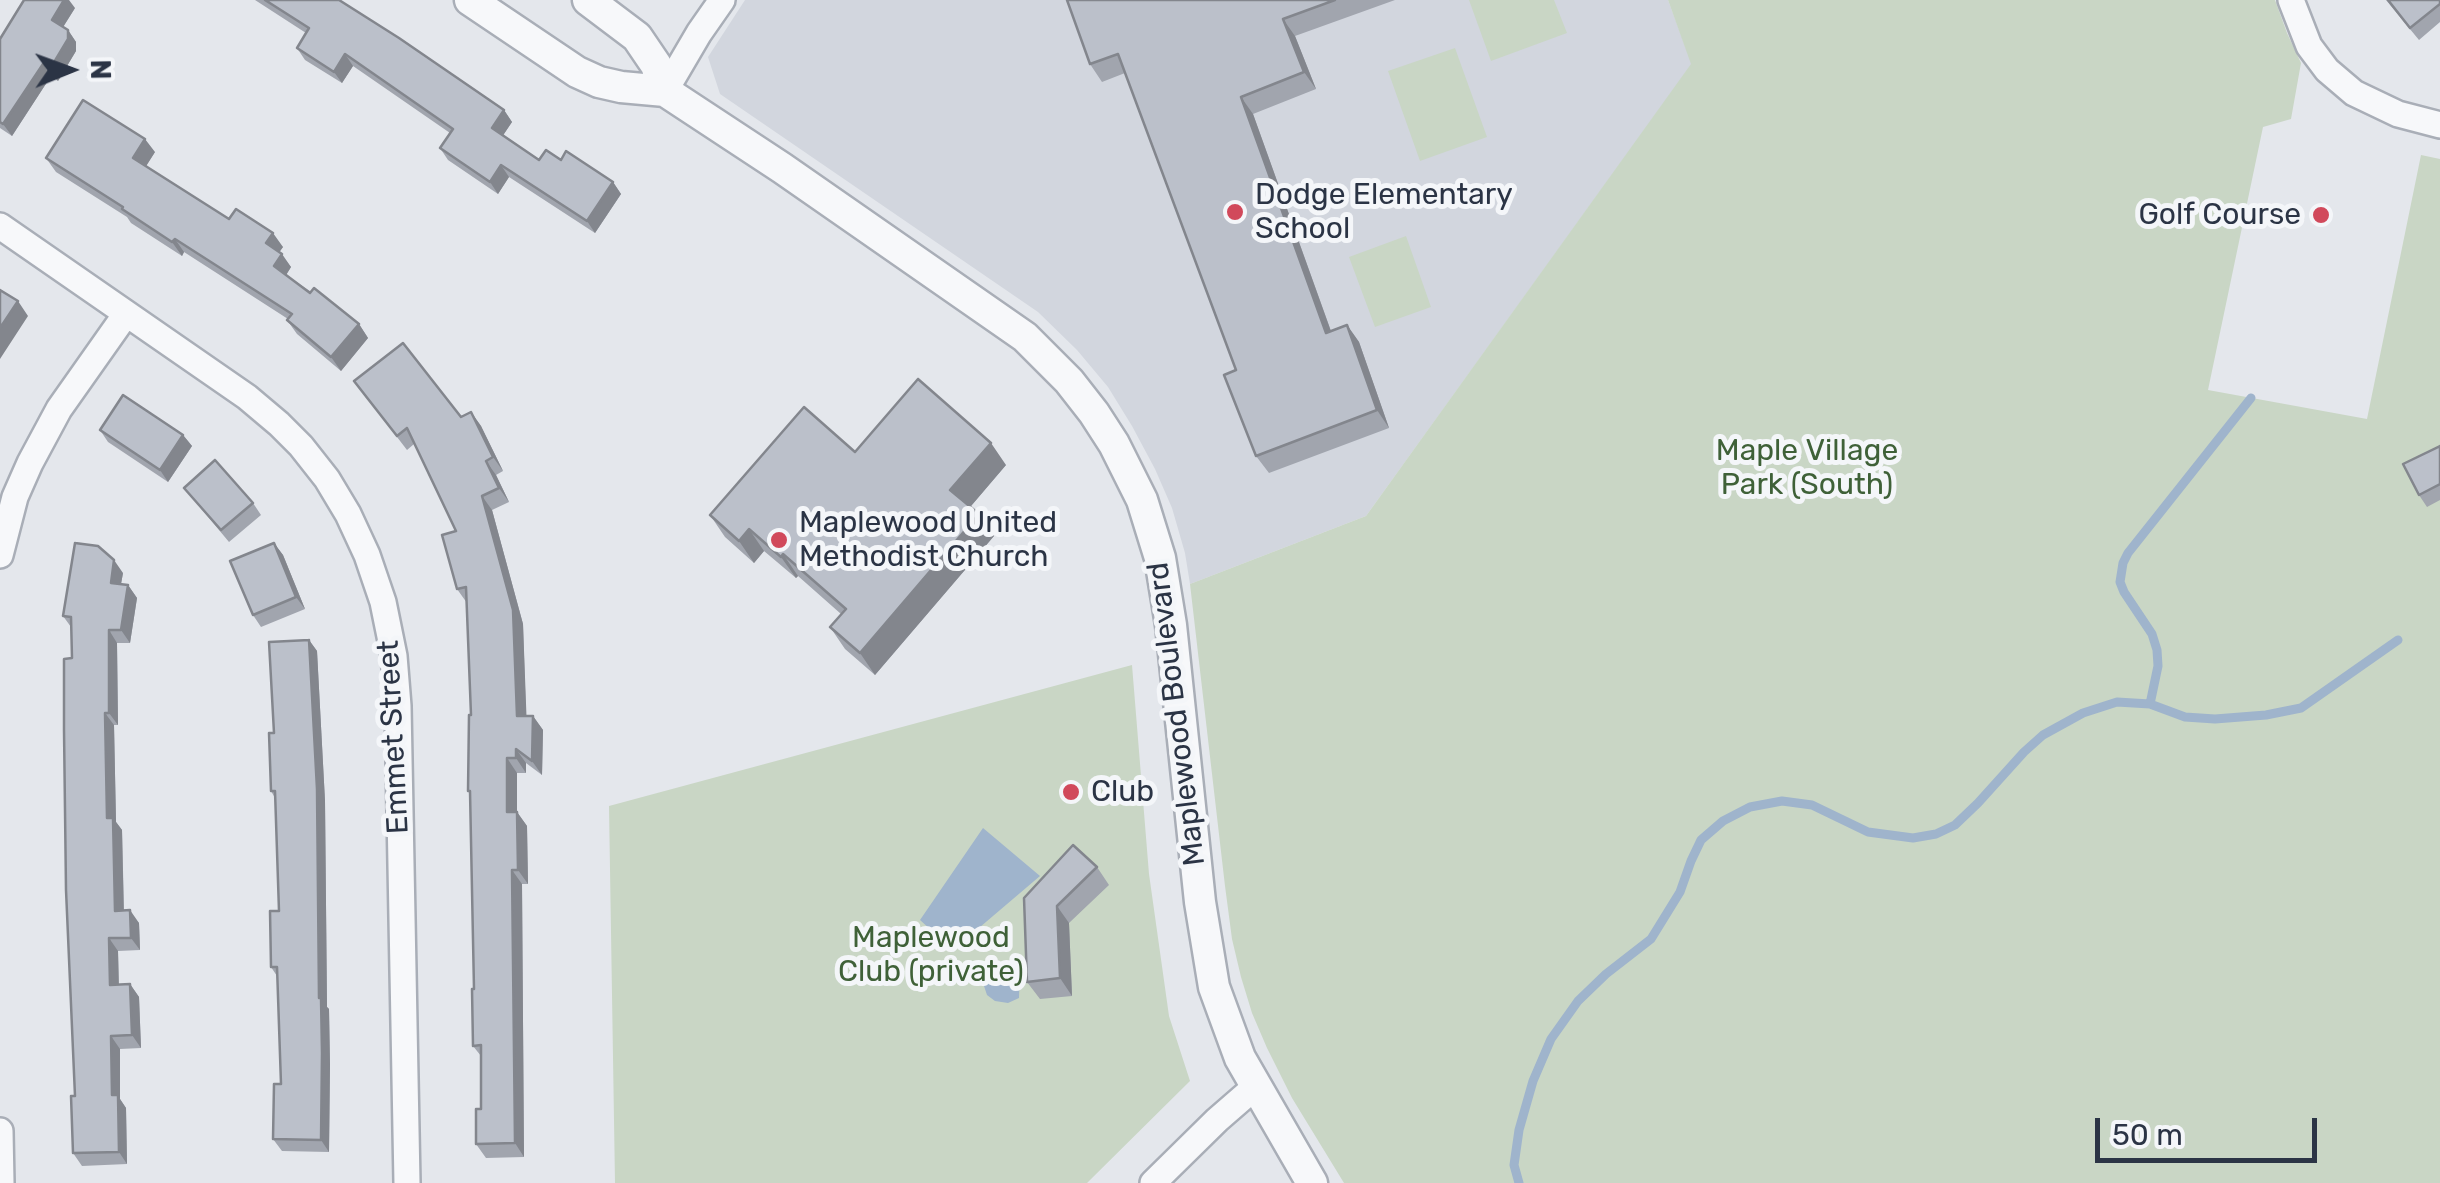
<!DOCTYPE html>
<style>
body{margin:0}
#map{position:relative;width:2440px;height:1183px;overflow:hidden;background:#e4e7ec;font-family:Rubik,sans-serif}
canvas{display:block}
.north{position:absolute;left:20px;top:20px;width:100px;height:100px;-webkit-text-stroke:8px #f4f6f9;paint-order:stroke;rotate:89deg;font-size:28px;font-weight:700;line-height:40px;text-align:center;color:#2b3445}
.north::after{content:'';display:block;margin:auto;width:35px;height:45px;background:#2b3445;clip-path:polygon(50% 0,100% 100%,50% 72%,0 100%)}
.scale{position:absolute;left:2095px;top:1118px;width:222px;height:45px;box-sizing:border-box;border:5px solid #2b3445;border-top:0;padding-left:12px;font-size:30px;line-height:35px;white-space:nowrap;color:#2b3445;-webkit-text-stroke:8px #f4f6f9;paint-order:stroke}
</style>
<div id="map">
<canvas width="2440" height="1183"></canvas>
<div class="north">N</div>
<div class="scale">50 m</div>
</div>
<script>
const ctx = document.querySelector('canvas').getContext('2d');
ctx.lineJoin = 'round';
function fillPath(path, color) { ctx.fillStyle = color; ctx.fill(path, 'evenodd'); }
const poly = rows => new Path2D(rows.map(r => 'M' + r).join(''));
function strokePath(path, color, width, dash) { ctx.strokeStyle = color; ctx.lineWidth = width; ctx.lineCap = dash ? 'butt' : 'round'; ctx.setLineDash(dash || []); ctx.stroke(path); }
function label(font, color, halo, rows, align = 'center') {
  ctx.font = font + ' Rubik,sans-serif'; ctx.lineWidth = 10; ctx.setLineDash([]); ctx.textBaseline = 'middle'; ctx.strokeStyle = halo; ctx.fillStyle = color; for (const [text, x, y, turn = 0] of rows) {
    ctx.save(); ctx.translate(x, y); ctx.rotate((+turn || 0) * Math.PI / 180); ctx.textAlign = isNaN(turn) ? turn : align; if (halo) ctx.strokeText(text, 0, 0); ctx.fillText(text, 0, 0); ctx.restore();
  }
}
fillPath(poly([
 [745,0,1668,0,1692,64,1366,516,1190,584,1185,553,1172,508,1155,469,1132,426,1108,387,1077,350,1038,312,720,94,708,57]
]), '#d2d6de');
fillPath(poly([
 [1469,0,1554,0,1567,33,1491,61],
 [1668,0,2275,0,2287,33,2301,63,2291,119,2263,127,2208,390,2367,419,2421,155,2440,159,2440,1183,1344,1183,1292,1098,1267,1048,1252,1013,1241,977,1232,939,1225,886,1190,584,1366,516,1691,64],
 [1455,48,1487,137,1420,161,1388,71],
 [1406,236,1431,307,1375,327,1349,257],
 [1132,665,1149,874,1169,1016,1190,1081,1087,1183,615,1183,609,806]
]), '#c9d6c5');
fillPath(poly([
 [983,828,1040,876,953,950,920,920],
 [1009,963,1020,968,1019,998,1008,1003,995,1001,987,995,983,983,988,971,997,965]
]), '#9fb4cc');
strokePath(poly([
 [2150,704,2158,666,2157,650,2152,634,2124,592,2120,582,2123,563,2128,553,2251,398],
 [1519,1183,1514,1165,1519,1130,1533,1081,1551,1039,1578,1001,1606,974,1651,939,1680,892,1691,861,1701,840,1723,821,1750,807,1782,801,1812,805,1868,832,1913,838,1936,834,1955,825,1978,803,2024,752,2043,735,2083,713,2117,702,2150,704,2185,717,2215,719,2266,715,2301,708,2398,640]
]), '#9fb4cc', 9);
const minor = poly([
 [2291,0,2309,46,2327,70,2354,93,2398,114,2440,125],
 [665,91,699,33,722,0],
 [0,226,247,397,279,424,301,446,327,479,348,514,367,555,383,602,394,656,398,706,407,1183],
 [0,555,15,497,30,463,59,409,126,314],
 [0,1131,1,1183],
 [1153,1183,1217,1120,1255,1087]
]);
const tertiary = poly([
 [470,0,577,72,599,82,621,87,665,91,782,168,1025,337,1069,381,1094,413,1114,444,1142,500,1160,558,1171,625,1200,902,1214,987,1240,1058,1312,1183],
 [588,0,637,37,656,65,665,91]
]);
strokePath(minor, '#a9aeb7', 30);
strokePath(tertiary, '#a9aeb7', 35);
strokePath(minor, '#f7f8fa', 25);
strokePath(tertiary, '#f7f8fa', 30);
fillPath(poly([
 [255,0,339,0,504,110,512,122,503,135,539,160,561,160,613,182,621,194,595,233,509,177,498,194,448,160,440,148,450,133,353,66,342,83,305,60,297,48,306,33],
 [1067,0,1395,0,1295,36,1316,89,1253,114,1331,331,1347,325,1359,342,1389,428,1269,473,1256,456,1236,370,1125,73,1102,82,1090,64],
 [2386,0,2440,0,2440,22,2419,40],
 [75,8,63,27,68,30,76,42,76,51,58,81,51,76,12,136,0,128,0,39],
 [155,152,146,166,229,219,283,247,279,252,291,267,286,275,359,324,368,338,341,371,297,334,287,320,288,319,184,252,182,256,131,223,127,217,56,172,46,158],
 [354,381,461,417,471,412,481,426,503,471,496,475,509,502,492,510,523,624,526,716,533,716,543,730,542,775,526,763,526,773,517,773,517,812,527,826,528,884,522,884,524,1157,486,1158,476,1144,481,1109,481,1056,473,1046,474,989,470,794,468,791,471,715,467,603,457,589,456,531,414,444,407,450],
 [100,430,183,435,192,446,168,482,108,442],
 [2440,446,2440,500,2427,507,2419,495],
 [855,452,1006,465,970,507,994,536,875,675,845,649,830,627,841,614,798,576,796,578,764,551,754,563,725,537,710,515],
 [184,488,253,503,261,515,229,542],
 [274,543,283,555,305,609,261,627,253,615],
 [123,573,121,584,128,585,137,598,130,643,117,643,118,725,114,725,116,822,122,830,124,910,139,923,140,950,118,951,119,985,130,984,139,997,141,1048,120,1049,120,1099,126,1108,127,1164,82,1166,73,1153,75,1096,72,658,71,627,63,616],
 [309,640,317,651,325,801,327,1007,329,1009,330,1065,329,1152,282,1151,273,1139,281,1084,277,976,271,967,279,911,275,798,271,791,274,733],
 [1097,867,1109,885,1069,923,1072,996,1040,999,1027,982,1024,898]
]), '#a1a5ae');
fillPath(poly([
 [64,0,69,0,75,8,60,32,52,20],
 [1283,19,1295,36,1316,89,1304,72],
 [68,30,76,42,76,51,58,81,50,69],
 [345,54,353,66,342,83,334,72],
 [43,64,51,76,12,136,3,124],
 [1241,97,1253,114,1338,351,1326,333],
 [504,110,512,122,500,140,492,128],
 [145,139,155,152,143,171,133,158],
 [501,165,509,177,498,194,490,182],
 [613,182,621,194,595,233,587,221],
 [273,233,283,247,276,257,266,243],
 [175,239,184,252,182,256,172,242],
 [282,254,291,267,283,280,274,266],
 [18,301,28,316,0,359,0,328],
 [359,324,368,338,341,371,331,357],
 [1347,325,1359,342,1389,428,1377,410],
 [471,412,481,426,503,471,493,457],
 [183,435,192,446,168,482,160,470],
 [991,443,1006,465,966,512,950,490],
 [486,461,496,475,509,502,499,488],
 [482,496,492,510,523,624,527,730,517,716],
 [979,514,994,536,875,675,860,653],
 [749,529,764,551,754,563,739,541],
 [274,543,283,555,305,609,296,597],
 [783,554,798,576,796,578,781,557],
 [114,560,123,573,119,595,111,583],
 [128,585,137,598,130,643,121,630],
 [109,630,117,643,118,725,109,713],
 [309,640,317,651,325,801,327,1007,329,1009,330,1065,329,1152,321,1140,319,998],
 [105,713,114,725,116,822,122,830,124,924,115,911,107,818],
 [533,716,543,730,542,775,532,761],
 [516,749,526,763,526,773,516,758],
 [507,758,517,773,517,812,527,826,528,884,518,870,507,812],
 [512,870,522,884,524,1157,515,1143],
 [1057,906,1069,923,1072,996,1060,978],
 [130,910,139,923,140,950,131,938],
 [109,938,118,951,119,998,110,985],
 [130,984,139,997,141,1048,132,1035],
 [111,1036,120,1049,120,1099,126,1108,127,1164,119,1152,112,1095]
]), '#83868d');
const building = poly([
 [24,0,64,0,52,20,68,30,68,39,50,69,43,64,3,124,0,122,0,39,24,0],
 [265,0,339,0,399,38,504,110,492,128,539,160,546,150,561,160,566,151,613,182,587,221,501,165,490,182,440,148,453,129,345,54,334,72,297,48,309,28,265,0],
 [1067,0,1335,0,1283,19,1304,72,1241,97,1326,333,1347,325,1377,410,1256,456,1224,375,1236,370,1118,54,1090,64,1067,0],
 [2388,0,2440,0,2440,4,2410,28,2388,0],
 [83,100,145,139,133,158,229,219,236,209,273,233,266,243,282,254,274,266,310,293,314,288,359,324,331,357,287,320,292,314,175,239,172,242,122,209,123,207,46,158,83,100],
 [0,290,18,301,0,328,0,290],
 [403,343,461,417,471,412,493,457,486,461,499,488,482,496,513,610,517,716,533,716,532,761,516,749,516,758,507,758,507,812,517,812,518,870,512,870,515,1143,476,1144,476,1109,481,1109,481,1045,473,1046,472,989,474,989,470,791,468,791,469,715,471,715,466,587,457,589,442,535,456,531,407,428,397,436,354,381,403,343],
 [918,379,991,443,950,490,979,514,860,653,830,627,846,609,783,554,781,557,749,529,739,541,710,515,804,407,855,452,918,379],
 [123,395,183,435,160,470,100,430,123,395],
 [2440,446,2440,484,2419,495,2403,464,2440,446],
 [215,460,253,503,221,530,184,488,215,460],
 [75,543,98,546,114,560,111,583,128,585,121,630,109,630,109,713,105,713,107,818,113,818,115,911,130,910,131,938,109,938,110,985,130,984,132,1035,111,1036,112,1095,118,1095,119,1152,73,1153,71,1096,75,1096,66,890,64,730,64,659,72,658,71,617,63,616,75,543],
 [274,543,296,597,253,615,230,561,274,543],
 [309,640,317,789,319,998,321,998,322,1053,321,1140,273,1139,274,1084,281,1084,277,967,271,967,270,911,279,911,275,791,271,791,269,733,274,733,269,642,309,640],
 [1073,845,1097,867,1057,906,1060,978,1027,982,1024,898,1073,845]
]);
fillPath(building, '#bbc0ca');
strokePath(building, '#83868d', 2.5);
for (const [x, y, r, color] of [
 [1235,212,10,"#d1495b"],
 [2321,215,10,"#d1495b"],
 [779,540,10,"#d1495b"],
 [1071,792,10,"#d1495b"]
]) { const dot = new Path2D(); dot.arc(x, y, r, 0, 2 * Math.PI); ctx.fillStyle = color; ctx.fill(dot); strokePath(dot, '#f4f6f9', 4); }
label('30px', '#2b3445', '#f4f6f9', [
 ["Dodge Elementary",1255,195],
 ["School",1255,229],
 ["Golf Course",2301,215,"right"],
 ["Maplewood United",799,523],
 ["Methodist Church",799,557],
 ["Club",1091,792]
], 'left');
label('30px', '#3f6138', '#f4f6f9', [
 ["Maple Village",1807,451],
 ["Park (South)",1807,485],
 ["Maplewood",931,938],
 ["Club (private)",931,972]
]);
label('30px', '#2b3445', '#f4f6f9', [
 ["Maplewood Boulevard",1177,714,-97],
 ["Emmet Street",394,737,-93]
]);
</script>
